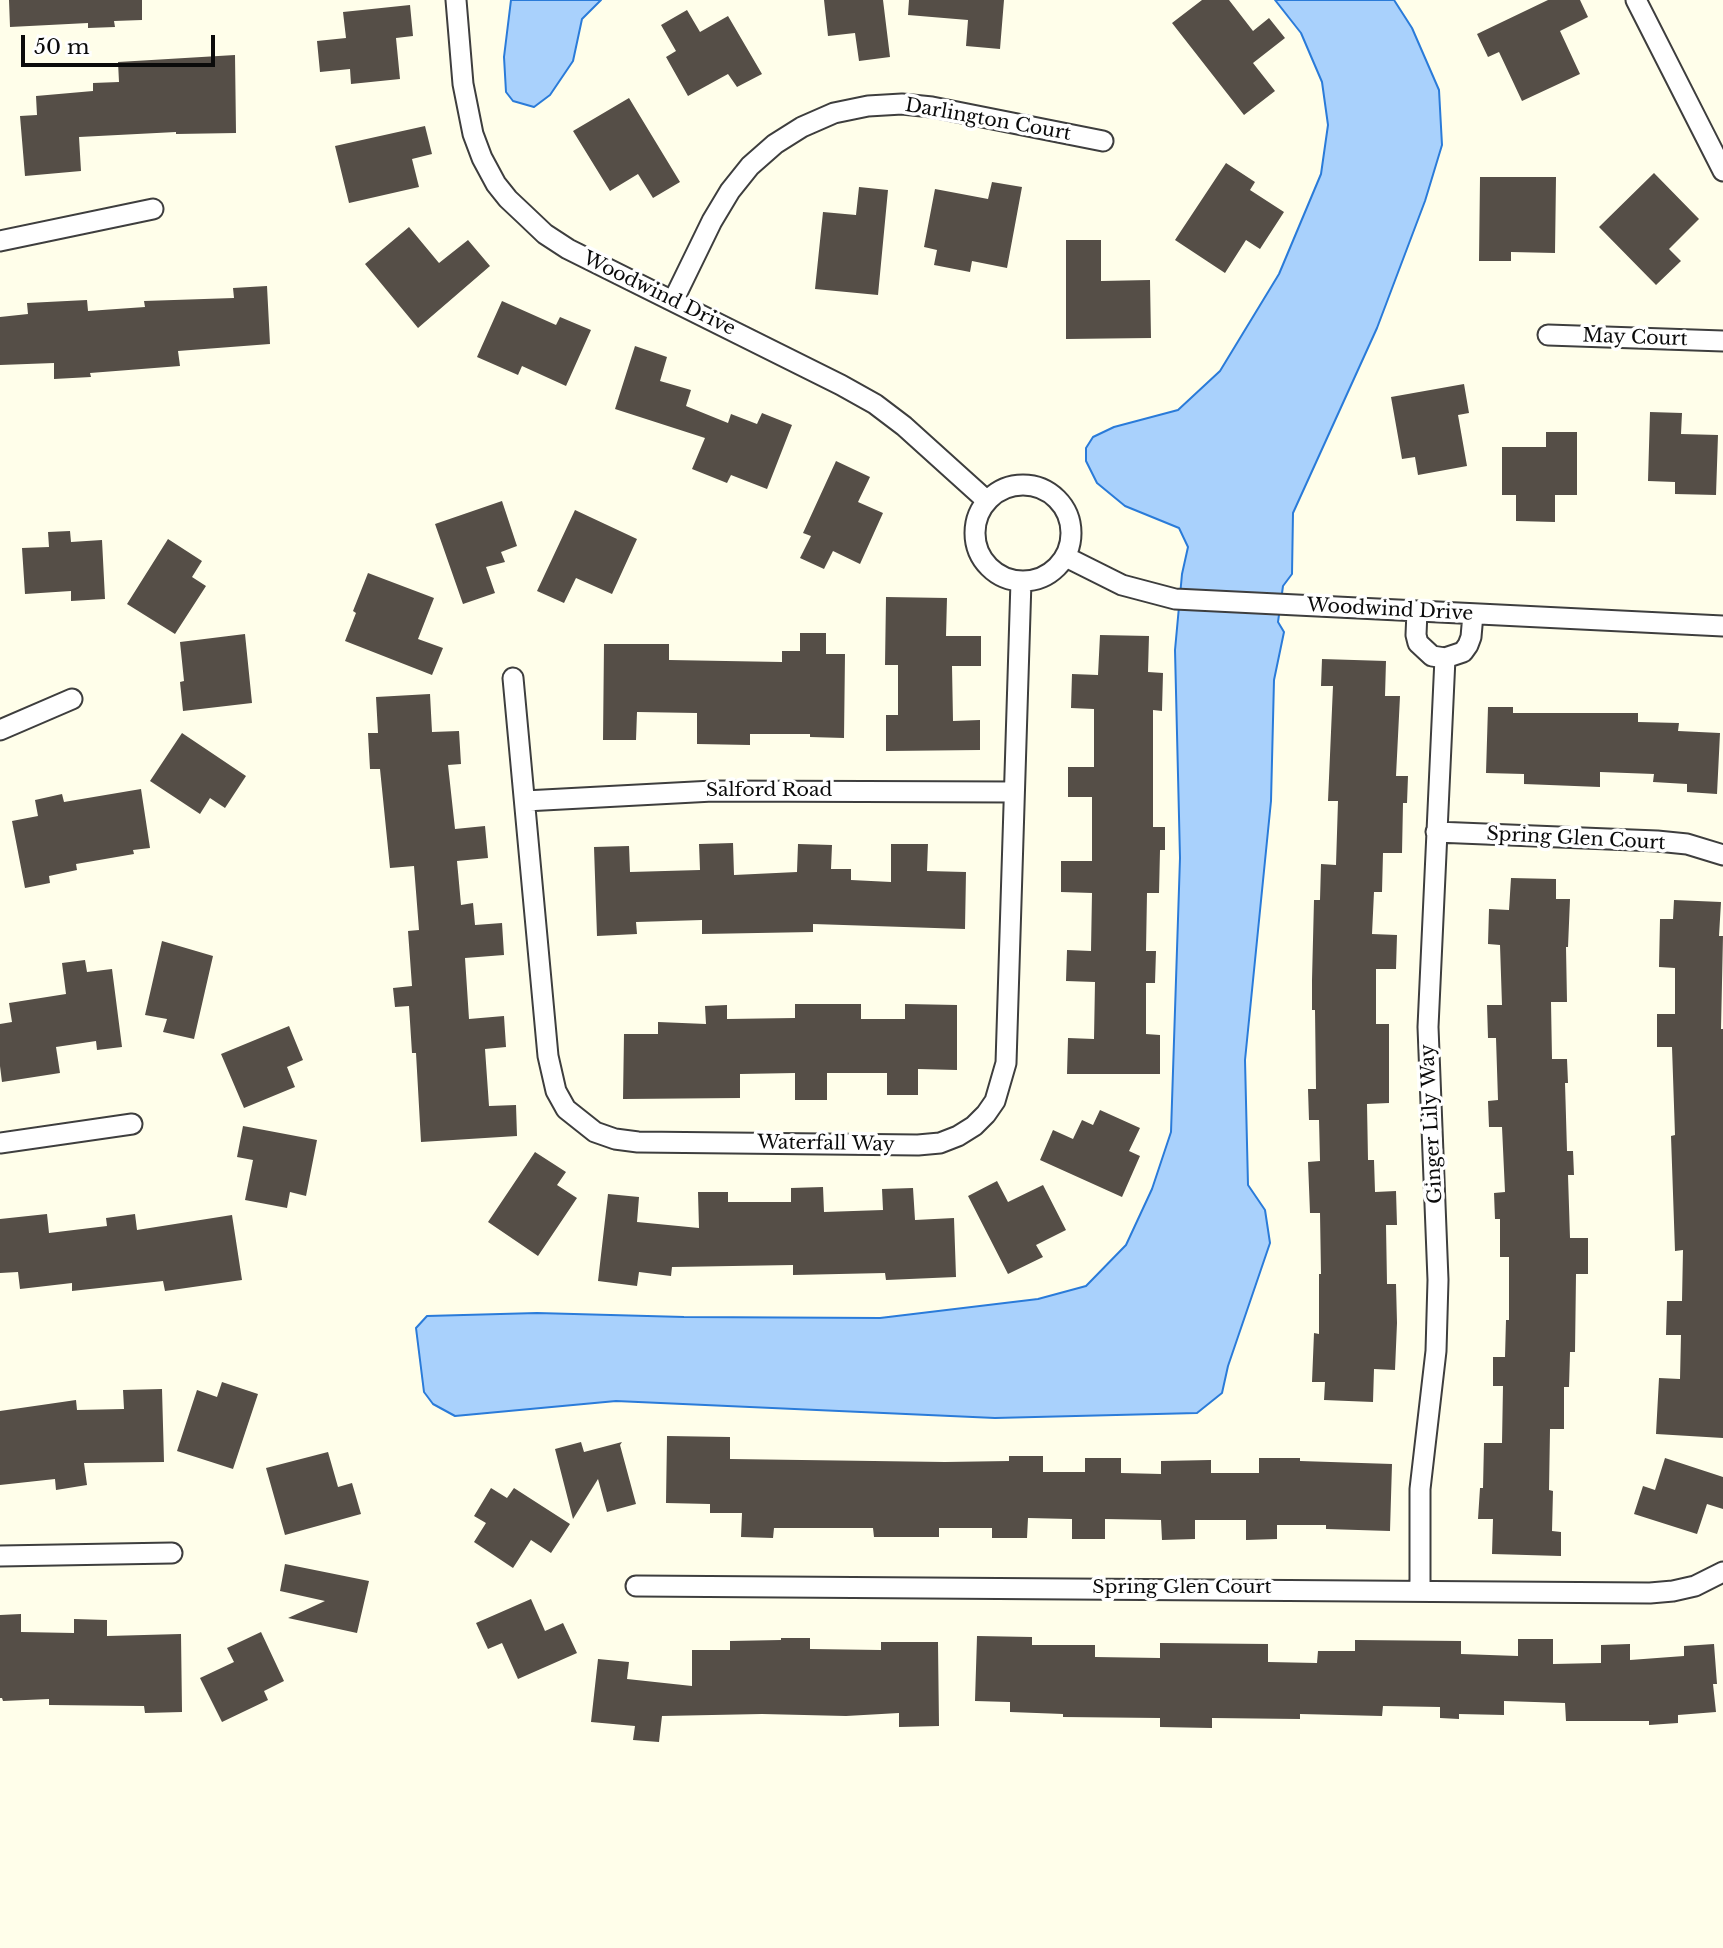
<!DOCTYPE html>
<style>
body{margin:0}
#map{position:relative;width:1723px;height:1948px;overflow:hidden;background:#fffeea;font-family:"Libre Baskerville",serif}
canvas{display:block}
.scale{position:absolute;left:21px;top:35px;width:194px;height:32px;box-sizing:border-box;border:4px solid #0b0b0b;border-top:0;padding-left:9px;font-size:21px;line-height:24px;white-space:nowrap;color:#0b0b0b;-webkit-text-stroke:5px #fff;paint-order:stroke}
</style>
<div id="map">
<canvas width="1723" height="1948"></canvas>
<div class="scale">50 m</div>
</div>
<script>
const ctx = document.querySelector('canvas').getContext('2d');
ctx.lineJoin = 'round';
function fillPath(path, color) { ctx.fillStyle = color; ctx.fill(path, 'evenodd'); }
const poly = rows => new Path2D(rows.map(r => 'M' + r).join(''));
function strokePath(path, color, width, dash) { ctx.strokeStyle = color; ctx.lineWidth = width; ctx.lineCap = dash ? 'butt' : 'round'; ctx.setLineDash(dash || []); ctx.stroke(path); }
function label(font, color, halo, rows, align = 'center') {
  ctx.font = font + ' "Libre Baskerville",serif'; ctx.lineWidth = 7; ctx.setLineDash([]); ctx.textBaseline = 'middle'; ctx.strokeStyle = halo; ctx.fillStyle = color; for (const [text, x, y, turn = 0] of rows) {
    ctx.save(); ctx.translate(x, y); ctx.rotate((+turn || 0) * Math.PI / 180); ctx.textAlign = isNaN(turn) ? turn : align; if (halo) ctx.strokeText(text, 0, 0); ctx.fillText(text, 0, 0); ctx.restore();
  }
}
const water = poly([
 [511,0,601,0,582,19,573,61,550,95,534,107,513,101,506,92,504,57,511,0],
 [1275,0,1394,0,1412,28,1439,90,1442,145,1425,201,1377,328,1293,513,1292,574,1283,586,1278,622,1284,632,1274,680,1271,801,1245,1060,1248,1185,1265,1210,1270,1243,1228,1366,1222,1393,1197,1413,995,1418,616,1401,455,1416,433,1404,424,1392,416,1328,427,1316,537,1313,684,1317,880,1318,1038,1299,1086,1286,1126,1245,1152,1189,1171,1132,1180,858,1175,650,1182,574,1188,547,1179,528,1125,506,1097,483,1086,461,1086,448,1093,437,1114,427,1178,410,1220,371,1279,274,1321,174,1328,125,1322,82,1301,33,1275,0]
]);
fillPath(water, '#a9d1fc');
strokePath(water, '#2a7bd9', 2);
fillPath(poly([
 [9,0,142,0,142,20,114,21,115,27,88,28,88,23,10,27],
 [824,0,883,0,890,57,859,61,855,33,828,36],
 [909,0,1004,0,1000,49,966,46,968,20,908,15],
 [1202,0,1229,0,1253,31,1269,18,1285,38,1253,63,1275,91,1244,115,1172,23],
 [1548,0,1580,0,1588,17,1560,31,1580,74,1522,101,1499,52,1488,57,1477,34],
 [410,5,413,36,396,38,400,79,351,84,350,69,320,72,317,41,346,38,343,12],
 [687,10,700,32,728,16,762,74,737,87,728,74,688,96,666,57,676,51,661,25],
 [235,55,236,133,176,134,176,132,79,137,81,171,25,176,20,116,37,115,36,96,93,91,93,83,119,82,118,62],
 [629,98,680,182,653,198,638,174,610,191,573,131],
 [425,126,432,154,412,159,419,187,349,203,335,146],
 [1226,163,1255,182,1250,190,1284,212,1260,249,1246,240,1225,273,1175,240],
 [1654,173,1699,219,1669,249,1681,261,1656,285,1599,227],
 [1480,177,1556,177,1555,253,1511,252,1511,261,1479,261],
 [992,182,1022,187,1007,268,972,261,970,272,934,265,937,250,924,247,935,189,988,199],
 [859,187,888,190,878,295,815,289,823,212,856,215],
 [409,227,439,263,468,240,490,266,418,328,365,264],
 [1066,240,1101,240,1101,281,1150,280,1151,338,1066,339],
 [267,286,270,344,178,351,180,366,90,373,91,377,54,379,54,363,0,365,0,317,28,314,27,303,87,300,88,311,145,307,144,301,234,298,233,288],
 [502,301,556,325,560,317,591,330,566,386,522,366,518,375,477,357],
 [635,346,667,357,660,381,691,390,686,406,728,423,731,414,757,424,762,413,792,425,767,489,731,475,727,483,692,469,705,438,615,409],
 [1464,384,1469,413,1458,415,1467,466,1418,475,1415,457,1402,459,1391,397],
 [1650,412,1682,413,1681,434,1718,435,1716,495,1675,494,1675,482,1648,481],
 [1546,432,1577,432,1577,495,1555,495,1555,522,1516,521,1516,495,1502,495,1502,447,1546,447],
 [836,461,870,477,858,502,883,513,860,564,833,551,824,569,800,558,811,536,803,533],
 [502,501,517,546,501,552,505,562,486,567,495,593,463,604,435,524],
 [575,510,637,539,612,594,576,578,564,603,537,591],
 [70,531,71,542,102,540,105,599,71,601,71,591,25,594,22,548,49,547,48,532],
 [168,539,202,561,192,577,206,586,175,634,127,604],
 [368,573,434,598,418,639,443,648,432,675,345,641,356,613,353,611],
 [886,597,947,598,946,636,981,636,981,666,952,666,953,721,980,720,980,750,886,751,886,715,898,715,898,665,885,665],
 [800,633,826,633,826,654,845,654,844,738,810,737,810,734,750,734,750,745,697,744,697,713,637,712,636,740,603,740,604,644,669,644,669,660,782,662,782,651,800,651],
 [245,634,252,703,183,711,180,682,184,681,180,642],
 [1100,635,1149,636,1148,672,1163,673,1162,711,1153,710,1153,827,1165,827,1165,850,1160,850,1159,893,1147,893,1146,951,1156,951,1155,983,1146,983,1146,1034,1160,1035,1160,1074,1067,1074,1068,1038,1094,1039,1095,982,1066,981,1067,950,1091,951,1092,893,1061,892,1061,861,1092,861,1092,797,1068,797,1068,767,1094,767,1094,709,1071,708,1072,674,1098,675],
 [1322,659,1386,661,1385,696,1400,696,1396,776,1408,776,1407,803,1403,803,1402,853,1383,853,1382,892,1374,892,1372,934,1397,935,1396,969,1376,969,1376,1024,1389,1024,1389,1103,1367,1104,1368,1160,1374,1160,1375,1192,1396,1191,1397,1225,1386,1225,1387,1284,1396,1284,1397,1323,1395,1370,1374,1369,1373,1402,1324,1400,1325,1382,1312,1382,1314,1333,1319,1334,1319,1274,1321,1274,1320,1213,1310,1213,1308,1162,1320,1161,1319,1120,1309,1120,1308,1089,1316,1089,1315,1010,1312,1010,1312,980,1314,900,1320,900,1321,864,1336,865,1338,801,1328,801,1333,686,1321,686],
 [430,694,432,732,459,731,461,764,448,765,455,829,485,826,488,858,457,861,461,905,473,903,475,925,502,923,504,955,465,958,469,1019,504,1016,506,1047,485,1049,489,1106,516,1105,517,1136,421,1142,416,1053,412,1053,409,1006,395,1007,393,988,412,986,408,931,419,930,414,866,390,868,380,769,370,769,368,733,378,733,376,697],
 [1488,707,1513,707,1513,713,1638,713,1638,722,1679,723,1678,731,1720,733,1717,794,1687,792,1687,784,1653,782,1654,774,1600,772,1600,787,1524,784,1524,774,1486,773],
 [182,733,246,776,225,808,210,798,200,814,150,781],
 [141,789,150,848,133,850,134,854,76,864,77,870,49,876,50,883,25,888,12,821,38,816,35,800,62,794,64,802],
 [733,843,734,875,797,872,798,844,832,845,831,869,851,869,851,880,891,882,891,844,928,844,927,871,966,872,965,929,813,924,813,932,702,934,702,920,636,922,637,934,597,936,594,847,629,846,630,872,700,870,699,844],
 [1511,878,1556,879,1556,899,1570,899,1568,947,1566,947,1567,1002,1551,1002,1552,1059,1567,1059,1568,1083,1565,1083,1567,1151,1573,1151,1574,1175,1568,1175,1570,1238,1588,1238,1588,1274,1576,1274,1575,1352,1570,1352,1569,1387,1564,1387,1564,1429,1550,1429,1549,1490,1553,1491,1552,1531,1561,1532,1561,1556,1492,1554,1493,1519,1478,1519,1480,1488,1483,1488,1484,1443,1502,1443,1503,1386,1493,1386,1493,1357,1505,1357,1506,1320,1509,1320,1509,1257,1500,1257,1500,1219,1495,1219,1494,1193,1505,1192,1502,1127,1489,1127,1488,1101,1498,1100,1496,1038,1488,1038,1487,1005,1502,1005,1500,945,1488,944,1489,909,1509,910],
 [1674,900,1721,902,1719,936,1723,936,1721,1029,1723,1029,1723,1438,1656,1434,1659,1378,1680,1379,1681,1335,1666,1335,1667,1301,1682,1301,1683,1250,1675,1251,1671,1136,1675,1135,1672,1047,1657,1047,1657,1014,1675,1014,1675,968,1659,967,1660,919,1673,919],
 [162,941,213,956,194,1039,163,1032,167,1019,145,1015],
 [85,960,87,972,112,969,122,1047,97,1050,96,1041,56,1047,60,1073,2,1082,0,1066,0,1024,12,1022,9,1003,66,994,62,963],
 [795,1004,861,1004,861,1019,905,1019,905,1004,957,1005,957,1070,918,1069,918,1095,887,1095,887,1073,827,1073,827,1100,795,1100,795,1073,740,1074,740,1098,623,1099,624,1034,658,1034,658,1022,706,1024,705,1006,727,1005,727,1019,795,1018],
 [289,1026,303,1060,287,1067,295,1087,244,1108,221,1054],
 [1100,1110,1140,1128,1129,1151,1140,1156,1122,1197,1040,1160,1053,1130,1073,1139,1082,1120,1093,1125],
 [243,1126,317,1140,306,1196,290,1192,287,1208,245,1200,253,1160,237,1157],
 [535,1152,566,1172,557,1185,577,1198,538,1256,488,1222],
 [997,1181,1008,1202,1043,1185,1066,1230,1036,1245,1043,1257,1008,1274,968,1196],
 [823,1187,824,1212,883,1210,882,1189,913,1188,915,1220,954,1218,956,1277,886,1280,885,1273,793,1275,793,1265,672,1267,671,1276,639,1272,637,1286,598,1281,608,1194,639,1197,637,1222,699,1228,698,1192,728,1192,728,1202,791,1202,791,1188],
 [47,1214,49,1233,107,1226,106,1218,135,1214,137,1230,232,1215,242,1280,165,1291,163,1281,72,1291,72,1283,20,1289,18,1272,0,1273,0,1219],
 [222,1382,258,1394,233,1469,177,1451,197,1390,217,1397],
 [162,1389,164,1462,84,1463,87,1485,56,1490,55,1479,0,1485,0,1411,76,1400,77,1410,124,1409,123,1390],
 [667,1436,730,1437,730,1459,945,1462,1009,1461,1009,1456,1043,1456,1043,1472,1085,1472,1085,1458,1121,1458,1121,1473,1161,1474,1161,1461,1211,1460,1211,1473,1259,1473,1259,1458,1300,1458,1300,1461,1392,1464,1390,1531,1326,1529,1326,1525,1277,1525,1277,1539,1246,1540,1246,1520,1195,1520,1195,1539,1162,1540,1161,1520,1105,1519,1105,1539,1072,1539,1072,1519,1028,1518,1027,1538,992,1538,992,1528,939,1528,939,1537,874,1537,873,1528,774,1528,773,1538,741,1537,742,1513,710,1513,710,1504,666,1503],
 [581,1442,584,1452,622,1442,620,1445,636,1504,607,1512,598,1479,573,1519,555,1449],
 [328,1452,338,1487,352,1483,361,1514,285,1535,266,1468],
 [1665,1458,1723,1477,1723,1509,1707,1504,1697,1534,1634,1514,1643,1486,1655,1490],
 [491,1488,507,1498,514,1488,570,1524,551,1553,531,1540,513,1568,474,1542,486,1523,474,1516],
 [285,1564,369,1581,357,1633,288,1618,325,1601,280,1591],
 [531,1599,545,1631,563,1623,577,1653,518,1679,502,1643,488,1649,476,1623],
 [21,1614,21,1632,74,1633,74,1619,107,1620,107,1636,181,1634,182,1712,145,1713,144,1706,49,1705,49,1699,3,1701,2,1698,0,1698,0,1615],
 [261,1632,284,1681,264,1691,268,1700,222,1722,200,1678,234,1662,227,1648],
 [977,1636,1032,1637,1032,1645,1095,1645,1095,1657,1160,1658,1160,1643,1268,1644,1268,1662,1317,1663,1318,1651,1355,1651,1355,1640,1461,1641,1461,1654,1518,1656,1518,1639,1553,1639,1553,1664,1601,1663,1601,1645,1630,1644,1630,1660,1684,1656,1684,1646,1714,1644,1717,1684,1713,1684,1716,1712,1678,1715,1678,1723,1649,1725,1649,1721,1566,1721,1565,1703,1504,1701,1504,1715,1459,1714,1459,1719,1440,1718,1440,1707,1383,1706,1382,1716,1300,1714,1300,1719,1212,1718,1212,1728,1160,1727,1160,1718,1063,1717,1063,1714,1010,1712,1010,1702,975,1701],
 [781,1638,810,1638,810,1649,881,1650,881,1642,938,1642,939,1726,899,1727,899,1713,846,1716,762,1714,662,1716,659,1742,633,1740,635,1726,591,1722,598,1659,629,1662,627,1679,692,1686,692,1650,730,1650,730,1641,781,1640]
]), '#554e47');
const minor = poly([
 [456,0,463,84,473,134,482,158,496,184,508,199,525,215,545,234,568,249,841,385,875,404,904,426,986,500],
 [1636,0,1723,171],
 [0,241,153,209],
 [673,301,712,221,730,191,750,166,775,144,802,127,834,113,868,106,902,104,932,107,1103,141],
 [1548,335,1723,341],
 '975 533a48 48 0 1 1 96 0a48 48 0 1 1-96 0Z',
 [1066,557,1122,585,1175,599,1723,626],
 [1417,611,1416,635,1418,643,1432,656,1445,658,1463,652,1468,645,1471,637,1473,614],
 [513,678,548,1056,556,1091,566,1109,595,1132,615,1139,638,1142,918,1145,940,1143,958,1136,974,1126,986,1114,995,1101,1006,1063,1021,581],
 [0,730,72,699],
 [525,801,713,791,1014,792],
 [1436,832,1657,841,1687,844,1723,855],
 [0,1143,132,1124],
 [0,1556,172,1553],
 [636,1586,1650,1593,1673,1591,1695,1586,1723,1572],
 [1420,1590,1420,1489,1436,1351,1438,1280,1428,1027,1445,658]
]);
strokePath(minor, '#3e3e3e', 23);
strokePath(minor, '#fff', 19);
label('19px', '#0b0b0b', '#fff', [
 ["Darlington Court",988,120,10],
 ["Woodwind Drive",659,294,26],
 ["May Court",1635,338,2],
 ["Woodwind Drive",1390,610,3],
 ["Salford Road",769,791],
 ["Spring Glen Court",1576,839,3],
 ["Ginger Lily Way",1432,1124,-93],
 ["Waterfall Way",826,1144,1],
 ["Spring Glen Court",1182,1588]
]);
</script>
